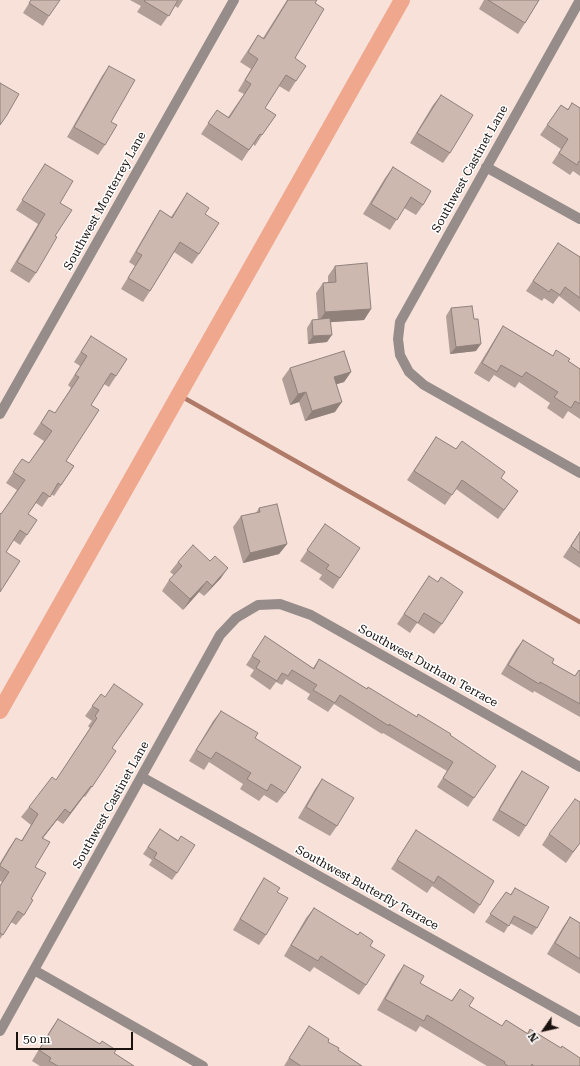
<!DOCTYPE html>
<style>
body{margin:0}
#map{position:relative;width:580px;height:1066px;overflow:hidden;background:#f7e1d9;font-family:"Roboto Serif",serif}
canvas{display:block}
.north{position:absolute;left:524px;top:1010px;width:40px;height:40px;-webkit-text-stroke:3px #fff;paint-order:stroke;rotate:236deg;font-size:11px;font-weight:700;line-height:16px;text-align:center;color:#19120f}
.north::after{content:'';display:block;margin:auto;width:14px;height:18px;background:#19120f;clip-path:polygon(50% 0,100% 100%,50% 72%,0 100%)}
.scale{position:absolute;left:16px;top:1032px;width:117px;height:18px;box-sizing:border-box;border:2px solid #19120f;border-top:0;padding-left:5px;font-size:12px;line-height:14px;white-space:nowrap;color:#19120f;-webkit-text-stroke:3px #fff;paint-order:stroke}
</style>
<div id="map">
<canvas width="580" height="1066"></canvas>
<div class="north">N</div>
<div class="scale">50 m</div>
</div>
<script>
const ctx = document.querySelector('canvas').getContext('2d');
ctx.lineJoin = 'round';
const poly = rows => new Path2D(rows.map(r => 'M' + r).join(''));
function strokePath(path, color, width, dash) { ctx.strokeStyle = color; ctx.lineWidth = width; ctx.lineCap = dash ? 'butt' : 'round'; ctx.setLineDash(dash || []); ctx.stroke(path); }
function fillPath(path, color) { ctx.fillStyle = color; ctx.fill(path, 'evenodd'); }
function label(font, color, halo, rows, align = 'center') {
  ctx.font = font + ' "Roboto Serif",serif'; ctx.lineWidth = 3; ctx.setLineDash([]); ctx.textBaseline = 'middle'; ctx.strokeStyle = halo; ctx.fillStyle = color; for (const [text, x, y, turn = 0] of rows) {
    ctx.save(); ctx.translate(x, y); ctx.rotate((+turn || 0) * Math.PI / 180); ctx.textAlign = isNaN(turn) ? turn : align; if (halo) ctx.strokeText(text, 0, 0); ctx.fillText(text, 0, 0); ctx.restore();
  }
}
strokePath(poly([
 [179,395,580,622]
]), '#af7a67', 4.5);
strokePath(poly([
 [0,711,402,0]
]), '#efa78d', 16);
strokePath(poly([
 [580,0,400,322,398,339,400,355,409,372,424,385,580,473],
 [486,167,580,219],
 [0,414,234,0],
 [142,777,580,1022],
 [34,970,203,1066],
 [0,1031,220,635,236,618,258,605,280,604,311,615,580,767]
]), '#968d8a', 10);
fillPath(poly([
 [31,0,49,16,43,26,23,13],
 [130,0,183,0,178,8,175,6,161,26,137,12,141,6],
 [287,0,317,0,315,3,295,58,296,81,289,92,279,86,265,108,262,135,255,146,253,144,242,161,201,134,217,110,228,117,244,94,238,91,251,69,240,62,258,35,263,38],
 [484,0,539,0,525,23,518,34,479,9],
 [109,66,111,122,105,145,98,155,67,137,102,76],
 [441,95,450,153,443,163,410,143,433,105],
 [572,103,580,108,580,176,573,171,570,175,552,163,561,149,540,135,561,105,568,109],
 [45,164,60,203,36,273,29,283,10,271,38,224,16,210],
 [393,167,423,205,416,215,404,208,390,230,363,214,385,178],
 [187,193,205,214,199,254,192,264,174,252,150,291,143,302,121,289,135,266,129,262,153,221,160,210,171,217],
 [558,243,580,257,580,312,559,296,553,304,544,298,542,301,526,291],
 [335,266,371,309,364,320,331,322,327,342,308,344,307,328,312,320,318,320,316,293,323,283,328,282,328,276],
 [451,308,476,351,450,354,446,316],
 [503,326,552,355,568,361,580,369,580,419,568,411,563,419,547,408,550,403,519,382,515,388,494,375,489,382,474,373,496,337],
 [91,336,116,376,109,387,104,384,91,405,66,461,74,466,54,496,51,494,42,507,36,503,28,514,37,520,20,545,13,540,6,552,1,514,17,490,6,483,22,459,29,463,44,441,33,434,49,410,55,413,71,388,68,385,80,366,74,362],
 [290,368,351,372,344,382,337,384,335,412,305,421,299,402,290,405,282,379],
 [436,437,456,449,462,441,501,478,518,491,498,519,456,489,445,505,407,480],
 [259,508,287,544,279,554,243,563,233,527,241,516,256,513],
 [325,524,340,578,333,589,319,579,322,575,300,561],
 [580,531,580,568,563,557],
 [210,561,221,578,204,596,199,592,183,610,162,591,169,580,174,575,170,572,178,562],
 [429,576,437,582,441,577,442,624,434,634,417,623,410,633,397,624],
 [265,636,313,668,319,659,367,689,416,717,450,735,474,798,468,807,437,787,447,771,383,733,382,734,334,704,328,712,307,699,310,694,286,679,282,685,276,682,270,690,250,676,254,670,246,665],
 [523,640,552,663,575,676,579,670,580,671,580,717,534,691,533,693,501,674,516,649],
 [101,694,112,748,92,787,85,797,84,796,63,824,57,820,43,838,35,867,31,899,24,915,16,925,11,922,0,939,0,885,2,882,0,881,0,863,9,848,16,838,21,841,31,825,21,817,29,807,56,780,90,728,88,726,92,721,85,716],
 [221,711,255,738,285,793,277,803,264,795,259,801,240,789,243,784,209,762,204,770,189,761,213,721],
 [522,771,526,826,519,837,492,820,515,781],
 [322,779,337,826,330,836,298,818,315,789],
 [580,802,580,843,566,863,542,845,549,834],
 [160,829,178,840,177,873,172,880,149,865,152,860,143,854],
 [416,830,480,905,474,914,432,886,427,893,391,869],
 [264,878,277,892,266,935,259,945,233,930,257,889],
 [515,888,537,928,532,935,510,923,504,933,485,922,506,892,510,895],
 [314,908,370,946,366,985,359,995,314,967,310,972,284,956,306,918],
 [570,917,580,923,580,974,547,954,563,927],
 [404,965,420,983,451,1001,460,989,469,1006,502,1026,506,1020,527,1033,530,1029,561,1048,580,1066,487,1066,420,1026,416,1032,377,1010,397,975],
 [58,1019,114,1053,134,1066,40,1066,32,1061,51,1029],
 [309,1026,338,1050,362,1066,284,1066,303,1035]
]), '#b09e97');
fillPath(poly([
 [371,309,364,320,318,323,325,312],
 [332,335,327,342,308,344,313,336],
 [481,344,476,351,450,354,456,347],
 [351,372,344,382,327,387,334,377],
 [306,392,299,402,290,405,298,394],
 [342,402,335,412,305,421,312,411],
 [287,544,279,554,243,563,250,553],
 [228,568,221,578,204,596,212,586],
 [207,581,199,592,183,610,190,599],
 [91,786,84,796,63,824,70,813],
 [65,809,57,820,35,848,42,838]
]), '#90817b');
const building = poly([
 [31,0,60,0,49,16,29,3,31,0],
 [145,0,178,0,169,16,144,1,145,0],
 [288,0,317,0,315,3,324,9,295,58,306,66,296,81,286,75,265,108,276,115,262,135,260,134,249,150,208,123,217,110,229,118,251,84,245,80,258,59,248,52,258,35,264,39,288,0],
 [488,0,539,0,525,23,488,0],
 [109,66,135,80,111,122,117,125,105,145,74,127,109,66],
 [0,83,19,94,7,115,0,125,0,83],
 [441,95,473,115,450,153,417,133,441,95],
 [572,103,580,108,580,162,579,161,577,165,559,153,568,139,547,125,561,105,568,110,572,103],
 [45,164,73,181,60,203,72,210,55,236,57,237,36,273,17,262,45,214,22,200,45,164],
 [393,167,431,191,423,205,411,197,397,220,371,204,393,167],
 [187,193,209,208,205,214,219,223,199,254,180,242,150,291,128,278,142,255,136,252,160,210,172,218,187,193],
 [558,243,580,257,580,298,565,287,560,295,551,289,549,292,533,281,558,243],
 [367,263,371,309,325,312,323,283,336,282,335,266,367,263],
 [472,306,474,319,478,319,481,344,456,347,451,308,472,306],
 [330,318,332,335,313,336,312,320,330,318],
 [503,326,553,356,556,350,570,359,568,361,580,369,580,404,575,401,571,408,554,397,558,392,526,372,522,377,501,365,497,372,482,363,503,326],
 [91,336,127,359,116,376,111,373,91,405,99,410,66,461,74,466,61,485,58,483,50,497,43,492,28,514,37,520,27,535,20,530,6,552,20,561,0,592,0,513,1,514,25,480,13,472,22,459,29,463,52,431,41,423,49,410,55,413,79,377,75,375,87,356,81,352,91,336],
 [344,351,351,372,334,377,342,402,312,411,306,392,298,394,290,368,344,351],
 [436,437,456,449,462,441,505,472,501,478,518,491,504,510,462,480,452,495,414,471,436,437],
 [277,504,287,544,250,553,241,516,260,512,259,508,277,504],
 [325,524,360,548,340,578,326,569,329,565,307,550,325,524],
 [580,532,580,553,571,546,580,532],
 [193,545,210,561,215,556,228,568,212,586,207,581,190,599,169,580,182,566,178,562,193,545],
 [429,576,438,582,441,577,463,592,442,624,424,613,418,623,404,614,429,576],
 [265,636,314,669,319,659,367,689,368,687,417,717,418,714,451,734,450,735,496,766,474,798,443,778,453,762,389,724,389,726,340,695,335,703,313,690,317,685,292,670,288,676,282,673,277,681,256,668,260,661,252,656,265,636],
 [523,640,554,659,552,663,575,676,579,670,580,671,580,704,540,682,539,684,508,665,523,640],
 [114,684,143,704,112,748,116,751,92,787,91,786,70,813,65,809,42,838,50,842,35,867,46,873,31,899,33,900,24,915,18,911,3,935,0,933,0,886,9,872,0,866,0,865,16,838,22,841,38,814,29,807,52,777,56,780,97,718,95,716,99,710,92,706,101,694,105,697,114,684],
 [221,711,258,733,255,738,301,767,285,793,271,784,267,791,247,779,251,773,216,752,211,759,196,750,221,711],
 [522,771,549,787,526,826,499,810,522,771],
 [322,779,354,798,337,826,306,807,322,779],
 [575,799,580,802,580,843,573,852,549,834,575,799],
 [160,829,178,841,181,836,195,845,177,873,154,858,157,853,148,847,160,829],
 [416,830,494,881,480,905,438,876,434,883,397,860,416,830],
 [264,878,280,888,277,892,288,898,266,935,240,919,264,878],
 [515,888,549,907,537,928,514,916,509,926,490,914,506,892,511,895,515,888],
 [314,908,358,935,360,932,373,941,370,946,385,955,366,985,321,956,318,961,291,945,314,908],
 [570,917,580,923,580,959,555,943,570,917],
 [404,965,424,976,420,983,452,1001,460,989,474,998,469,1006,502,1026,506,1020,528,1034,530,1029,561,1048,562,1046,580,1058,580,1066,534,1066,532,1064,531,1066,508,1066,504,1063,505,1062,427,1015,424,1021,385,999,404,965],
 [58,1019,100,1044,102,1041,116,1050,114,1053,134,1066,58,1066,49,1061,51,1058,39,1050,58,1019],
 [309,1026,329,1039,328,1042,339,1048,338,1050,362,1066,301,1066,289,1058,309,1026]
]);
fillPath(building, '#cdb8b0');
strokePath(building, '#90817b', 1);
label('12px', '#19120f', '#fff', [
 ["Southwest Castinet Lane",470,169,-61],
 ["Southwest Monterrey Lane",105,201,-61],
 ["Southwest Durham Terrace",428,666,29],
 ["Southwest Castinet Lane",111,805,-61],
 ["Southwest Butterfly Terrace",367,888,29]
]);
</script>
